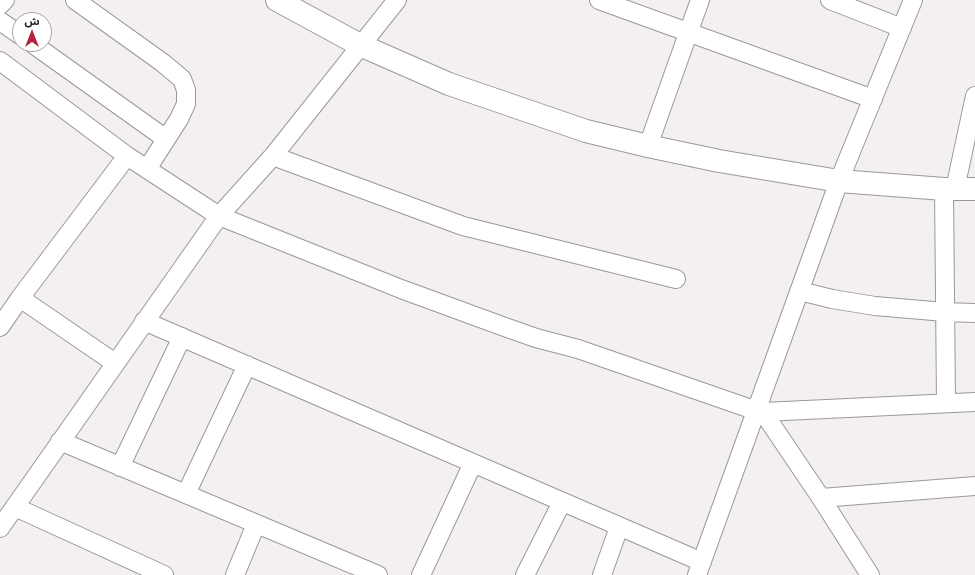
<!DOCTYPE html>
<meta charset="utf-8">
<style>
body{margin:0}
#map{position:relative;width:975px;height:575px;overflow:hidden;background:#f4f0f0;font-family:Barlow,"Noto Sans Arabic",sans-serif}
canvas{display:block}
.north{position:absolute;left:12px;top:12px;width:40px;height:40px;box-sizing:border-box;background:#fff;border:1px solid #a5a4a4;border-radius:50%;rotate:0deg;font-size:11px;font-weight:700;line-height:16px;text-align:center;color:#1d1b1b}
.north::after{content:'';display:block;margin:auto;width:14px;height:18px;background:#b62444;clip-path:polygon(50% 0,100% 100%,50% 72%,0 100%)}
</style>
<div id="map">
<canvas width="975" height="575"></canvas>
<div class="north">ش</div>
</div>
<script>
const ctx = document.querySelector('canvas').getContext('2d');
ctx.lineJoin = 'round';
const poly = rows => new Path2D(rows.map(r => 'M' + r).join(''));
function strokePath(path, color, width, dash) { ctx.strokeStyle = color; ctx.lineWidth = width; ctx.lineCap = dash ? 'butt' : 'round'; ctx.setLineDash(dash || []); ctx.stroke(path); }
const minor = poly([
 [75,0,163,63,182,79,186,90,186,104,179,119,147,169],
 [599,0,873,99],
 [830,0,902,28],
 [0,5,5,0],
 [0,21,20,35],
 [33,44,166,139],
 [0,61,127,156,219,216,401,289,502,326,536,338,578,349,757,411,763,412,975,402],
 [648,146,700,0],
 [273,156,463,226,676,279],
 [944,189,946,403],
 [955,189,975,96],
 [800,291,832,299,875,306,945,312,975,313],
 [20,298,115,363],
 [144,321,702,562],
 [0,327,20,298,127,156],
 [763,412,821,498,870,575],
 [60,441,378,575],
 [120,467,182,337],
 [186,494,247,365],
 [821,498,975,486],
 [15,507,164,575],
 [0,528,219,216,273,156,397,0],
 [235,575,256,524],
 [421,575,473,463],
 [525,575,562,502],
 [602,575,619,527],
 [697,575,839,181,913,0]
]);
const tertiary = poly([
 [277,0,360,45,449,84,586,131,648,146,719,161,839,181,944,189,975,189]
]);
strokePath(minor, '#9b9898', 20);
strokePath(tertiary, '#9b9898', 24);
strokePath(minor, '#fff', 18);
strokePath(tertiary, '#fff', 22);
</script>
